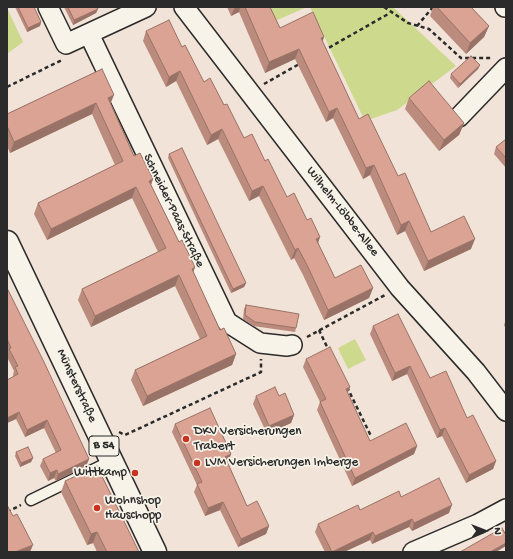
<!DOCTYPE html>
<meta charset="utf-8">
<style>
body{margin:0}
#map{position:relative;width:513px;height:559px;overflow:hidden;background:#f1e3d7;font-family:"Gochi Hand",sans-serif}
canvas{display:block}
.frame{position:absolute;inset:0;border:8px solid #2b2b2b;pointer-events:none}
.north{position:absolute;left:465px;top:511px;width:40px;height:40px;-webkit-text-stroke:3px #f7f3e8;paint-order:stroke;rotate:90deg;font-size:11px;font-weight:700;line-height:16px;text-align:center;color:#2b2b2b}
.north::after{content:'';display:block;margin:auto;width:14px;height:18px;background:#2b2b2b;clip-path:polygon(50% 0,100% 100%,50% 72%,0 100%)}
</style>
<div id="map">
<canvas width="513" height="559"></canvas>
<div class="frame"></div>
<div class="north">N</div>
</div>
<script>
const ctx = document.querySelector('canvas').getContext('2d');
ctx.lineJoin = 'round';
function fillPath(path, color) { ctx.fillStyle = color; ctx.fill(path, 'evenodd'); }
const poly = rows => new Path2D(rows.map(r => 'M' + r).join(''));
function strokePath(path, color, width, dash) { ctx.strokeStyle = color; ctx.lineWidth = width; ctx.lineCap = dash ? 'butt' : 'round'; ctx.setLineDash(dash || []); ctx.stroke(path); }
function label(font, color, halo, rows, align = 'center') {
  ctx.font = font + ' "Gochi Hand",sans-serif'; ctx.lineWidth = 3.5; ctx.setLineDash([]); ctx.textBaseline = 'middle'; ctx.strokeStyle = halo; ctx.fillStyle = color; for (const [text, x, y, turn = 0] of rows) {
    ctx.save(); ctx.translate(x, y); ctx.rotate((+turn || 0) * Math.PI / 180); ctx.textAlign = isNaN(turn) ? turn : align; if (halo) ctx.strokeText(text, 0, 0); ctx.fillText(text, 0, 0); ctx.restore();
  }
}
fillPath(poly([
 [267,7,307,7,275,21],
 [310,7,393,7,456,66,397,110,365,121],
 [7,8,23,42,7,54],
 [355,339,366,360,348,369,338,348]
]), '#cdd98c');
const service = poly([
 [31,500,111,461]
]);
const minor = poly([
 [48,7,66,44,146,7],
 [184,7,400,288,476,372,506,411],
 [505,7,506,7],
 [89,34,227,322,260,343,287,346,292,345],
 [459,117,506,68],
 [413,552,478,524,506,509]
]);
const primary = poly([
 [7,242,155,552]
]);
strokePath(service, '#2b2b2b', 13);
strokePath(minor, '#2b2b2b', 22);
strokePath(primary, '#2b2b2b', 25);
strokePath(poly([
 [384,7,408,23,429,29,461,58,492,58],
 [417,26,433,7],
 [323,51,390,13],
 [264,84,301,63],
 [7,87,62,60],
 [319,330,329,351],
 [307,337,385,295],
 [347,387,371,436],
 [119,432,125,435,261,372,261,359],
 [7,512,21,505]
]), '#2b2b2b', 2.5, [4, 3]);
strokePath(service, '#f7f3e8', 10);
strokePath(minor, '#f7f3e8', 19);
strokePath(primary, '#f7f3e8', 22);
fillPath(poly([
 [15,7,34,7,41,22,40,26,27,32],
 [64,7,97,7,98,9,96,13,73,25],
 [227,7,270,7,280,28,322,42,359,119,398,176,431,232,471,249,424,271,405,231,397,235,370,175,363,179,333,118,326,122,295,59,265,73,239,12,231,16],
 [433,7,471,7,489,26,484,37,466,54,430,16],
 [146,31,182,47,204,82,224,105,244,138,265,161,287,197,318,243,335,278,373,288,369,298,324,320,303,275,294,258,291,260,259,196,249,201,218,139,207,145,176,81,166,87,143,41],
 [480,65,478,69,458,88,450,78,451,74],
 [102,69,111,104,134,156,153,179,151,185,179,242,195,267,193,273,220,330,236,354,232,365,143,406,131,380,135,370,200,339,175,286,91,327,78,300,82,289,158,252,132,198,47,240,34,214,38,203,115,165,92,114,10,153,7,146,7,114],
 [409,98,464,123,459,135,439,151,405,109],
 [506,139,506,168,494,154,496,147],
 [169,154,246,283,244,287,231,293,168,158],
 [7,288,89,459,86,466,56,481,54,478,48,481,40,466,43,459,56,453,44,428,25,437,16,419,7,423,7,380,14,377,13,375,14,371,7,357,8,354,7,352],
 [246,305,296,328,295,332,253,326,243,319,244,309],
 [506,319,506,329,504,325],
 [373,326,430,378,467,418,496,461,493,469,466,483,442,436,437,438,407,374,392,381,370,334],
 [306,359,350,387,347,393,370,441,417,446,414,454,352,486,317,410,320,402,303,367],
 [256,396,294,415,291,423,267,434,253,404],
 [175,424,231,454,228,463,247,506,269,526,266,534,238,547,220,510,205,516,194,492,197,485,172,432],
 [16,452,33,458,31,462,20,467,15,456],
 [65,481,139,552,97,552,93,543,87,545,61,492],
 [401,497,449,513,412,531,409,527,372,544,370,540,344,552,325,552,315,532,318,524]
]), '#bb8c7e');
fillPath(poly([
 [235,7,240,7,239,12,231,16],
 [98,9,96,13,73,25,74,20],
 [41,22,40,26,27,32,28,28],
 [489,26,484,37,466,54,470,43],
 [324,37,321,47,321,38],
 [299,49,295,59,265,73,269,62],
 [480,65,478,69,458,88,460,84],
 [180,71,176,81,166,87,169,77],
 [114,95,110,105,108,98],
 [96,103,92,114,10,153,14,142],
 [337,108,333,118,326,122,329,112],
 [464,123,459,135,439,151,444,140],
 [222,129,218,139,207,145,211,135],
 [374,165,370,175,363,179,366,168],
 [153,179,149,190,149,181],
 [263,186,259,196,249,201,252,191],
 [136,187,132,198,47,240,51,229],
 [409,221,405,231,397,235,401,225],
 [320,237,317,247,316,239],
 [475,239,471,249,424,271,428,261],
 [298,248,294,258,291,260,295,250],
 [195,267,191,278,192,269],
 [179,275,175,286,91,327,95,316],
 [246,283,244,287,231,293,233,289],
 [373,288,369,298,324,320,328,310],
 [236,354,232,365,143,406,147,396],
 [410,366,407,374,392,381,395,373],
 [350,387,347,395,346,389],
 [19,412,16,419,7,423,7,418],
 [294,415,291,423,267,434,269,426],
 [47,420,44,428,25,437,27,430],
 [445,428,442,436,437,438,440,430],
 [417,446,414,454,352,486,355,478],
 [231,454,228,462,222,465,225,457],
 [33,458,31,462,20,467,21,463],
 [89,459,86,466,56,481,58,474],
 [496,461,493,469,466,483,469,475],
 [57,470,54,478,48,481,50,473],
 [223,502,220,510,205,516,208,508],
 [452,505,449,513,412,531,414,523],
 [412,519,409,527,372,544,375,536],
 [269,526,266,534,238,547,241,539],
 [97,532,93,543,87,545,91,534],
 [373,532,370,540,344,552,332,552],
 [506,543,506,546,496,552,490,552],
 [33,545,30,552,15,552]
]), '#997267');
const building = poly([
 [18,7,34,7,41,22,28,28,18,7],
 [68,7,97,7,98,9,74,20,68,7],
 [245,7,270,7,280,28,313,12,324,37,321,38,359,119,368,114,398,176,405,173,431,232,464,216,475,239,428,261,409,221,401,225,374,165,366,168,337,108,329,112,299,49,269,62,245,7],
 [437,7,471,7,489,26,470,43,437,7],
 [169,20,182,47,185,45,204,82,210,78,224,105,227,104,244,138,252,134,265,161,268,159,287,197,294,193,307,220,311,218,320,237,316,239,335,278,361,265,373,288,328,310,307,265,298,248,295,250,263,186,252,191,222,129,211,135,180,71,169,77,146,31,169,20],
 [471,56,480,65,460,84,451,74,471,56],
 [102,69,114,95,108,98,134,156,140,153,153,179,149,181,179,242,182,240,195,267,192,269,220,330,224,328,236,354,147,396,135,370,207,336,179,275,95,316,82,289,166,248,136,187,51,229,38,203,123,161,96,103,14,142,7,126,7,114,102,69],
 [429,81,464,123,444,140,409,98,429,81],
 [506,139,506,158,496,147,506,139],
 [182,148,246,283,233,289,169,154,182,148],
 [7,288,44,362,89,459,58,474,57,470,50,473,43,459,61,450,47,420,27,430,19,412,7,418,7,380,18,374,15,367,18,366,9,349,11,348,7,339,7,288],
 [246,305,299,314,296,328,255,322,245,315,246,305],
 [398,314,430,378,446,371,467,418,473,415,496,461,469,475,445,428,440,430,410,366,395,373,373,326,398,314],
 [330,347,350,387,346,389,370,441,406,423,417,446,355,478,320,402,326,399,306,359,330,347],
 [275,387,279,396,285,393,294,415,269,426,256,396,275,387],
 [210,408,231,454,225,457,247,506,257,501,269,526,241,539,223,502,208,508,197,484,202,482,175,424,210,408],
 [28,447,33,458,21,463,16,452,28,447],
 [97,466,139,552,107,552,97,532,91,534,65,481,97,466],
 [439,478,452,505,414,523,412,519,375,536,373,532,332,552,318,524,358,505,360,510,399,491,401,497,439,478],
 [7,505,13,516,17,514,33,545,15,552,7,552,7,505],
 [502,528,506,535,506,543,490,552,460,552,502,528]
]);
fillPath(building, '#daa393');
strokePath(building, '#997267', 1);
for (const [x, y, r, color] of [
 [186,439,4,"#c8321e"],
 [197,463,4,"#c8321e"],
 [135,473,4,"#c8321e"],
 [97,508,4,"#c8321e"]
]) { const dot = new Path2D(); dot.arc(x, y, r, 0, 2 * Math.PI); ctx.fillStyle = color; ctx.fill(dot); strokePath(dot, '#f7f3e8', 1.5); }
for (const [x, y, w] of [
 [104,446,30]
]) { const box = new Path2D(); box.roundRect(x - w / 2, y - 10, w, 20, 3); ctx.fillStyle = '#f7f3e8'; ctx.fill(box); strokePath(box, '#2b2b2b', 1); }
label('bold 12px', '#2b2b2b', null, [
 ["B 54",104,446]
]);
label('13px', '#2b2b2b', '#f7f3e8', [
 ["Schneider-Paas-Straße",173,211,64],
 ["Wilhelm-Löbbe-Allee",342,212,52],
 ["Münsterstraße",76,386,65]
]);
label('13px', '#2b2b2b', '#f7f3e8', [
 ["DKV Versicherungen",194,432],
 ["Trabert",194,447],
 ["LVM Versicherungen Imberge",205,463],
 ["Wittkamp",127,473,"right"],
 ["Wohnshop",105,501],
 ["Hauschopp",105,516]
], 'left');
</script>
